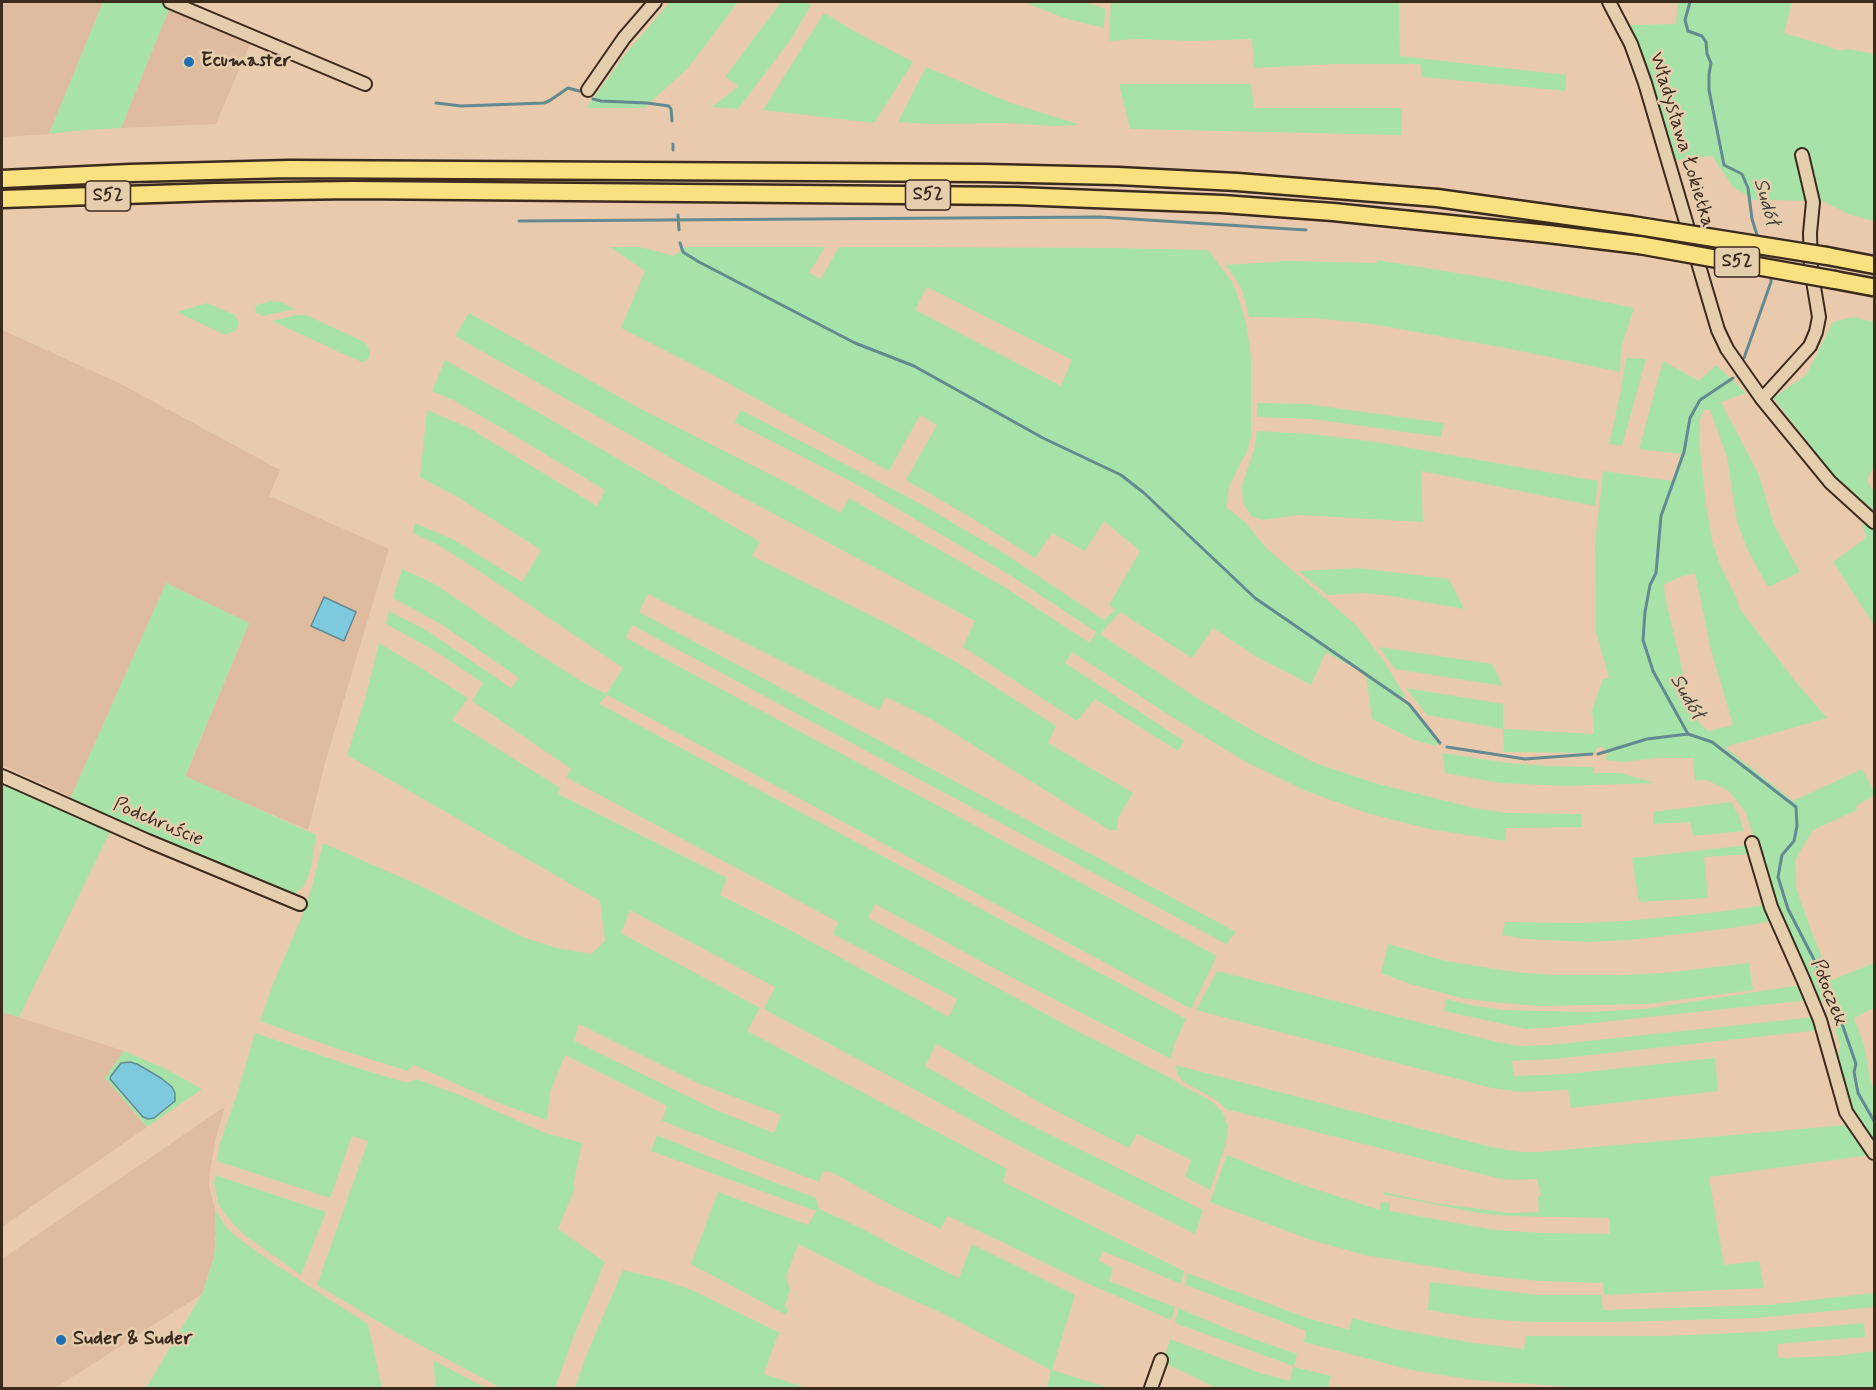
<!DOCTYPE html>
<meta charset="utf-8">
<style>
body{margin:0}
#map{position:relative;width:1876px;height:1390px;overflow:hidden;background:#eacaac;font-family:Mynerve,sans-serif}
canvas{display:block}
.frame{position:absolute;inset:0;border:3px solid #3b2a1e;pointer-events:none}
</style>
<div id="map">
<canvas width="1876" height="1390"></canvas>
<div class="frame"></div>
</div>
<script>
const ctx = document.querySelector('canvas').getContext('2d');
ctx.lineJoin = 'round';
function fillPath(path, color) { ctx.fillStyle = color; ctx.fill(path, 'evenodd'); }
const poly = rows => new Path2D(rows.map(r => 'M' + r).join(''));
function strokePath(path, color, width, dash) { ctx.strokeStyle = color; ctx.lineWidth = width; ctx.lineCap = dash ? 'butt' : 'round'; ctx.setLineDash(dash || []); ctx.stroke(path); }
function label(font, color, halo, rows, align = 'center') {
  ctx.font = font + ' Mynerve,sans-serif'; ctx.lineWidth = 5; ctx.setLineDash([]); ctx.textBaseline = 'middle'; ctx.strokeStyle = halo; ctx.fillStyle = color; for (const [text, x, y, turn = 0] of rows) {
    ctx.save(); ctx.translate(x, y); ctx.rotate((+turn || 0) * Math.PI / 180); ctx.textAlign = isNaN(turn) ? turn : align; if (halo) ctx.strokeText(text, 0, 0); ctx.fillText(text, 0, 0); ctx.restore();
  }
}
fillPath(poly([
 [2,2,103,2,49,134,2,137],
 [171,4,252,39,216,124,121,128],
 [2,330,121,384,280,470,269,496,389,549,325,763,308,830,185,777,249,623,166,583,71,797,2,765],
 [2,1012,124,1051,105,1078,147,1127,2,1227],
 [223,1108,224,1110,216,1137,210,1172,209,1186,215,1210,216,1233,214,1257,202,1294,55,1388,2,1388,2,1259]
]), '#dfbb9f');
fillPath(poly([
 [103,2,166,2,171,4,121,128,74,131,49,134],
 [670,2,738,2,688,68,644,108,586,108,627,52],
 [781,2,807,2,811,5,791,39,738,109,712,107,739,86,725,77],
 [1024,2,1085,2,1105,9,1104,28,1064,18],
 [1111,2,1399,2,1400,56,1566,75,1566,91,1422,77,1420,64,1334,64,1254,68,1252,39,1194,41,1135,39,1109,41],
 [1688,2,1792,2,1784,33,1827,46,1840,51,1848,49,1874,54,1874,221,1851,215,1822,201,1754,200,1733,187,1712,156,1675,160,1643,63,1628,25,1676,24,1678,3],
 [824,13,854,31,913,62,874,123,763,110],
 [926,67,1008,102,1080,125,1053,126,1004,123,931,124,898,122],
 [1119,84,1251,84,1254,108,1402,108,1401,135,1130,129],
 [610,247,640,247,674,256,685,247,825,247,809,273,821,279,839,247,1115,248,1208,250,1232,282,1238,297,1246,323,1251,357,1251,437,1246,454,1241,462,1229,487,1226,507,1246,523,1265,547,1356,625,1383,660,1405,696,1403,702,1411,707,1438,743,1436,746,1414,740,1372,719,1366,675,1326,652,1311,685,1255,656,1213,628,1192,658,1120,612,1100,634,1200,700,1260,735,1315,763,1378,784,1474,808,1507,813,1581,814,1582,827,1506,828,1505,841,1429,829,1367,813,1306,791,1244,761,1169,715,1072,652,1065,663,1184,741,1178,751,1095,699,1077,721,963,647,975,621,701,475,455,336,469,313,641,409,793,486,841,513,849,498,1001,585,1090,643,1096,632,1013,577,854,483,734,422,741,410,921,504,1002,552,1104,620,1115,610,1109,605,1140,551,1104,521,1085,551,1052,533,1035,558,965,514,906,480,937,425,920,415,889,471,713,375,621,328,645,271],
 [927,287,1072,360,1061,386,915,310],
 [1377,260,1493,279,1634,308,1621,348,1620,372,1511,349,1372,324,1314,318,1249,317,1242,289,1226,265,1287,261,1377,263],
 [270,301,281,302,295,309,263,316,256,313,255,308,257,305],
 [207,303,235,315,239,323,236,330,228,334,223,334,177,312],
 [297,315,306,315,364,342,370,350,368,360,361,362,272,321],
 [1853,317,1874,322,1874,466,1867,480,1874,492,1874,511,1826,469,1808,442,1773,398,1806,375,1833,322],
 [1626,358,1646,359,1622,446,1609,444,1621,390],
 [445,360,529,407,760,542,752,556,888,624,958,663,1056,726,1048,743,1133,793,1118,818,1117,830,1109,830,931,719,886,697,879,710,648,594,639,612,1236,932,1226,944,632,625,626,638,1217,956,1191,1009,607,695,599,704,1186,1019,1174,1045,1171,1059,1005,974,875,904,868,918,1079,1032,1172,1079,1183,1086,1211,1101,1223,1113,1228,1127,1226,1143,1210,1190,1185,1177,1191,1160,1137,1134,1129,1148,1048,1107,936,1044,925,1066,1018,1119,1203,1210,1195,1234,1044,1159,764,1009,775,987,630,910,621,933,760,1008,747,1031,1007,1169,1003,1182,1184,1271,1181,1284,1103,1251,1099,1261,1113,1268,1109,1281,1175,1307,1171,1320,1082,1281,948,1216,941,1229,895,1207,829,1171,823,1172,819,1182,662,1121,667,1106,565,1055,550,1092,547,1120,504,1105,414,1065,408,1071,335,1048,260,1021,273,984,302,916,312,887,323,843,425,888,525,938,557,948,591,954,605,941,600,901,347,755,365,699,379,643,424,670,468,698,452,720,560,788,558,794,727,878,720,895,786,928,949,1017,957,999,833,934,838,922,566,777,571,769,472,701,483,683,435,651,386,624,389,611,429,632,511,688,519,678,441,624,393,598,402,569,433,583,535,652,581,681,606,694,623,668,476,569,440,546,413,533,415,523,456,541,522,582,541,550,456,496,420,477,427,410,469,428,597,506,605,490,510,433,453,400,432,391],
 [579,1024,700,1084,781,1115,774,1133,718,1111,574,1041],
 [1663,361,1699,381,1716,365,1746,393,1721,402,1758,473,1774,525,1800,572,1768,587,1748,551,1737,522,1727,457,1710,410,1704,410,1700,419,1699,441,1706,505,1712,540,1720,565,1738,601,1739,608,1795,681,1827,718,1725,747,1793,801,1862,769,1874,791,1874,795,1856,806,1857,810,1813,830,1795,860,1796,888,1813,936,1832,980,1874,963,1874,1008,1854,1018,1864,1045,1870,1079,1874,1090,1874,1146,1845,1102,1837,1063,1840,1045,1827,1006,1819,998,1815,1000,1808,983,1811,979,1800,955,1795,949,1779,920,1746,813,1729,791,1707,780,1695,781,1693,758,1657,758,1623,762,1605,760,1608,754,1602,746,1596,749,1596,753,1504,752,1503,729,1427,715,1406,688,1503,704,1503,729,1594,734,1592,710,1603,679,1609,678,1596,632,1595,546,1603,471,1672,481,1681,454,1639,449],
 [1695,573,1711,650,1733,725,1708,731,1699,723,1690,702,1665,597,1664,584,1683,576],
 [1257,403,1306,404,1444,423,1441,437,1312,419,1257,417],
 [1257,431,1311,434,1376,442,1598,481,1595,506,1421,471,1423,522,1299,515,1263,520,1251,516,1243,503,1242,485,1255,447],
 [1865,521,1874,529,1874,625,1833,562,1866,538,1866,535,1862,526],
 [1358,568,1449,579,1464,609,1391,596,1362,593,1327,595,1299,571],
 [166,583,249,623,185,776,316,835,311,868,304,886,294,894,280,894,71,801,71,797],
 [1379,647,1492,664,1503,686,1395,669],
 [1442,753,1509,763,1547,766,1594,767,1594,773,1620,773,1655,783,1566,786,1500,783,1445,773],
 [2,784,111,830,19,1017,2,1012],
 [1731,802,1739,816,1744,831,1693,836,1690,822,1653,824,1653,812],
 [1748,845,1751,854,1704,857,1708,898,1639,902,1632,858],
 [1766,905,1773,921,1731,928,1630,940,1588,942,1525,939,1502,935,1505,922,1580,923,1624,921,1710,913],
 [1388,944,1446,961,1514,972,1554,975,1621,975,1664,973,1749,963,1753,990,1646,1004,1539,1006,1492,1002,1461,998,1410,984,1381,973],
 [1217,971,1497,1042,1519,1046,1550,1045,1815,1017,1820,1030,1554,1059,1512,1061,1514,1076,1567,1074,1715,1058,1718,1091,1571,1108,1568,1090,1520,1092,1492,1088,1196,1010],
 [1801,985,1809,1000,1556,1027,1526,1029,1444,1011,1446,999,1470,1005,1503,1010,1587,1012,1645,1009],
 [255,1033,364,1070,407,1083,416,1079,460,1095,545,1133,582,1143,573,1186,575,1188,558,1229,605,1262,573,1338,555,1388,501,1388,396,1332,317,1285,368,1141,352,1136,330,1198,217,1161,220,1143,236,1097],
 [124,1051,164,1068,202,1089,147,1127,105,1078],
 [126,1062,137,1064,172,1087,143,1117,113,1083],
 [1175,1065,1491,1147,1520,1152,1538,1152,1846,1125,1870,1155,1709,1177,1724,1265,1759,1261,1764,1288,1604,1295,1603,1283,1538,1281,1482,1275,1364,1255,1308,1239,1210,1202,1227,1155,1294,1182,1379,1210,1381,1202,1390,1203,1390,1211,1495,1230,1541,1233,1610,1234,1609,1218,1509,1216,1479,1213,1382,1194,1384,1192,1434,1203,1509,1213,1539,1212,1538,1197,1541,1196,1537,1179,1516,1180,1501,1179,1226,1109,1215,1099,1182,1081,1178,1074],
 [657,1135,742,1170,816,1198,819,1209,863,1229,900,1249,959,1278,972,1244,1075,1295,1052,1370,1109,1388,1047,1388,1051,1370,944,1314,875,1283,798,1244,786,1277,790,1289,785,1307,788,1309,786,1315,691,1264,718,1192,808,1225,816,1211,651,1151],
 [215,1175,326,1212,301,1275,243,1234,230,1220,219,1206,214,1184],
 [215,1210,226,1227,238,1238,273,1263,368,1324,382,1388,146,1388,202,1294,214,1257,216,1233],
 [623,1270,663,1280,694,1291,780,1333,777,1337,764,1374,807,1388,575,1388,586,1356],
 [1187,1273,1307,1318,1349,1330,1352,1318,1394,1329,1474,1343,1524,1349,1526,1336,1666,1336,1758,1332,1864,1323,1865,1337,1778,1344,1778,1357,1783,1358,1837,1356,1874,1351,1874,1388,1586,1388,1473,1380,1411,1370,1304,1342,1306,1331,1186,1285],
 [1430,1282,1538,1295,1601,1295,1603,1310,1767,1305,1874,1293,1874,1307,1756,1318,1616,1322,1529,1322,1475,1318,1428,1310],
 [1178,1308,1242,1335,1297,1354,1294,1367,1331,1376,1328,1388,1217,1388,1163,1362,1170,1339,1257,1372,1290,1381,1293,1366,1175,1323],
 [433,1360,480,1385,488,1388,436,1388]
]), '#a7e3a9');
const water = poly([
 [324,597,356,612,344,641,311,626,324,597],
 [130,1062,137,1064,161,1078,172,1087,175,1093,175,1101,154,1118,148,1119,143,1117,110,1079,111,1076,121,1063,130,1062]
]);
fillPath(water, '#7dc9dd');
strokePath(water, '#638991', 1.5);
strokePath(poly([
 [1690,2,1685,20,1688,31,1702,36,1706,42,1707,54,1711,63,1709,74,1709,90,1724,165,1742,174,1748,188,1752,219,1758,238],
 [593,99,601,101,647,103,669,106,671,109,672,121],
 [436,103,461,106,544,103,549,101,568,88,579,91],
 [673,144,673,150],
 [678,215,679,230],
 [519,221,1100,217,1306,230],
 [680,243,683,252,699,262,855,343,914,366,1043,438,1121,475,1144,493,1255,598,1409,704,1440,743],
 [1744,358,1771,282,1771,274],
 [1733,378,1700,400,1690,418,1684,452,1661,516,1656,573,1650,585,1645,612,1643,640,1653,671,1688,734,1712,742,1796,807,1797,826,1794,841,1782,855,1778,877,1788,909,1828,987],
 [1447,747,1525,759,1592,754],
 [1598,754,1647,739,1688,734],
 [1832,995,1856,1064,1854,1072,1858,1093,1874,1121]
]), '#638991', 3);
const minor = poly([
 [170,2,365,84],
 [1609,2,1631,44,1645,83,1712,310,1718,330,1727,349,1762,399,1830,482,1874,522],
 [588,90,624,38,655,2],
 [1762,399,1810,346,1816,332,1819,317,1811,269,1810,233,1813,202,1802,155],
 [2,776,148,841,300,904],
 [1752,843,1771,907,1803,979,1820,1020,1846,1112,1874,1153],
 [1151,1388,1161,1360]
]);
const highway = poly([
 [2,179,130,173,289,169,984,173,1118,176,1237,182,1437,198,1632,225],
 [2,199,215,192,353,190,1016,196,1222,204,1333,212,1548,234,1639,245],
 [1827,256,1874,265],
 [1835,280,1872,287]
]);
strokePath(minor, '#3b2a1e', 16);
strokePath(highway, '#3b2a1e', 21);
strokePath(minor, '#e5ceae', 12);
strokePath(highway, '#fae180', 16);
const highwayBridge = poly([
 [1632,225,1827,256],
 [1639,245,1835,280]
]);
strokePath(highwayBridge, '#3b2a1e', 21, []);
strokePath(highwayBridge, '#fae180', 16);
for (const [x, y, r, color] of [
 [189,62,6,"#1f6fb2"],
 [61,1340,6,"#1f6fb2"]
]) { const dot = new Path2D(); dot.arc(x, y, r, 0, 2 * Math.PI); ctx.fillStyle = color; ctx.fill(dot); strokePath(dot, '#e5ceae', 2); }
for (const [x, y, w] of [
 [928,195,45],
 [108,196,45],
 [1737,262,45]
]) { const box = new Path2D(); box.roundRect(x - w / 2, y - 15, w, 30, 4.5); ctx.fillStyle = '#e5ceae'; ctx.fill(box); strokePath(box, '#3b2a1e', 1.5); }
label('bold 18px', '#3b2a1e', null, [
 ["S52",928,195],
 ["S52",108,196],
 ["S52",1737,262]
]);
label('bold 20px', '#3b2a1e', '#e5ceae', [
 ["Ecumaster",201,62],
 ["Suder & Suder",73,1340]
], 'left');
label('20px', '#3b2a1e', '#e5ceae', [
 ["Władysława Łokietka",1681,140,73],
 ["Podchruście",158,823,23],
 ["Potoczek",1828,993,69]
]);
label('italic 21px', '#45423b', '#e5ceae', [
 ["Sudół",1765,202,74],
 ["Sudół",1686,697,60]
]);
</script>
